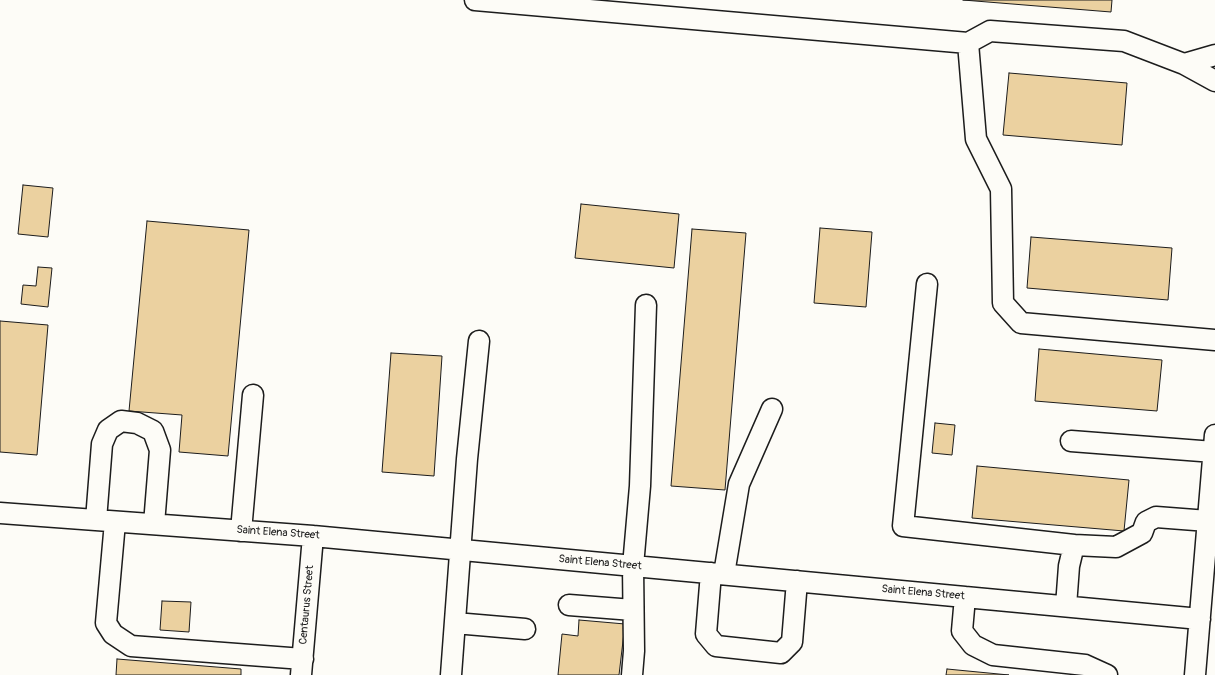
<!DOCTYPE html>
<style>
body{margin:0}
canvas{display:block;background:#fdfcf7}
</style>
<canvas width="1215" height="675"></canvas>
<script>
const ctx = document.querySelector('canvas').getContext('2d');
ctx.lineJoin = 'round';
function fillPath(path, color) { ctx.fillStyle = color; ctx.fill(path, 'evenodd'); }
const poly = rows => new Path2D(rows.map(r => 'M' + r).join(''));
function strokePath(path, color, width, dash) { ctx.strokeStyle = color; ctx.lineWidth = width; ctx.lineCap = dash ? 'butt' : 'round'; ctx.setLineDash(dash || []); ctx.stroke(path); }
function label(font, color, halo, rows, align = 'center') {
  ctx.font = font + ' Pangolin,sans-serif'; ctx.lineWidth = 3; ctx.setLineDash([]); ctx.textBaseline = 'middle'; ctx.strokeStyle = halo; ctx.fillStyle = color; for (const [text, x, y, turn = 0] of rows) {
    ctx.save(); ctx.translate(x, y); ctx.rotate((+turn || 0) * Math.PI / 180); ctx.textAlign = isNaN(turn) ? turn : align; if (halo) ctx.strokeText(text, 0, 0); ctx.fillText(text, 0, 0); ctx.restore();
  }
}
const building = poly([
 [963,0,1112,0,1111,12,963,0],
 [1009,73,1127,83,1122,145,1003,135,1009,73],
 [23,185,53,188,48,237,18,234,23,185],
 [581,204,679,214,674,268,575,258,581,204],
 [147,221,249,230,228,456,179,452,182,415,129,411,147,221],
 [820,228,872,232,866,307,814,303,820,228],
 [692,229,746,233,725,490,671,486,692,229],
 [1031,237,1172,248,1168,300,1027,288,1031,237],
 [38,267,52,268,48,307,21,304,23,285,36,286,38,267],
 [0,321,48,325,37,455,0,452,0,321],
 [1039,349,1162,360,1157,411,1035,401,1039,349],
 [391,353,442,356,434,476,382,472,391,353],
 [935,423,955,425,952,455,932,453,935,423],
 [977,466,1129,480,1124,531,972,518,977,466],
 [162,601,191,602,189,632,160,630,162,601],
 [579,620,625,624,619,675,558,675,562,634,578,636,579,620],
 [117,659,241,669,241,675,116,675,117,659],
 [947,669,1009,675,946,675,947,669]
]);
fillPath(building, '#ebd1a0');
strokePath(building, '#1c1c1c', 1);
const minor = poly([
 [475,0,968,43],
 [1215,55,1184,64,1215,81],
 [1184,64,1124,41,990,31,968,43,976,139,1001,189,1003,303,1021,323,1215,340],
 [927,284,903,526,1074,545],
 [1071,441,1214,452],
 [0,513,313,536,1200,619],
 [96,520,102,444,108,430,121,421,137,423,153,431,160,450,154,524],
 [115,522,106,623,113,634,131,646,303,659],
 [241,531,253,395],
 [711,573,706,634,716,646,781,653,792,642,797,581],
 [724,574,739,484,772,409],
 [965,597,962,631,973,645,993,655,1085,665,1107,675],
 [569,605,633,610],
 [1066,606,1069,566,1074,545,1116,547,1142,533,1146,522,1156,517,1208,521],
 [455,623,525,629],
 [301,675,313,536],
 [451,675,467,459,479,341],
 [632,675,634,651,633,566,640,486,646,305],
 [1195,675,1215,435]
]);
strokePath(minor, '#1c1c1c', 23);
strokePath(minor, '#fdfcf7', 20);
label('11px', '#1c1c1c', '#fdfcf7', [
 ["Saint Elena Street",278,533,4],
 ["Saint Elena Street",600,563,5],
 ["Saint Elena Street",923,593,5],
 ["Centaurus Street",307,605,-85]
]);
</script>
